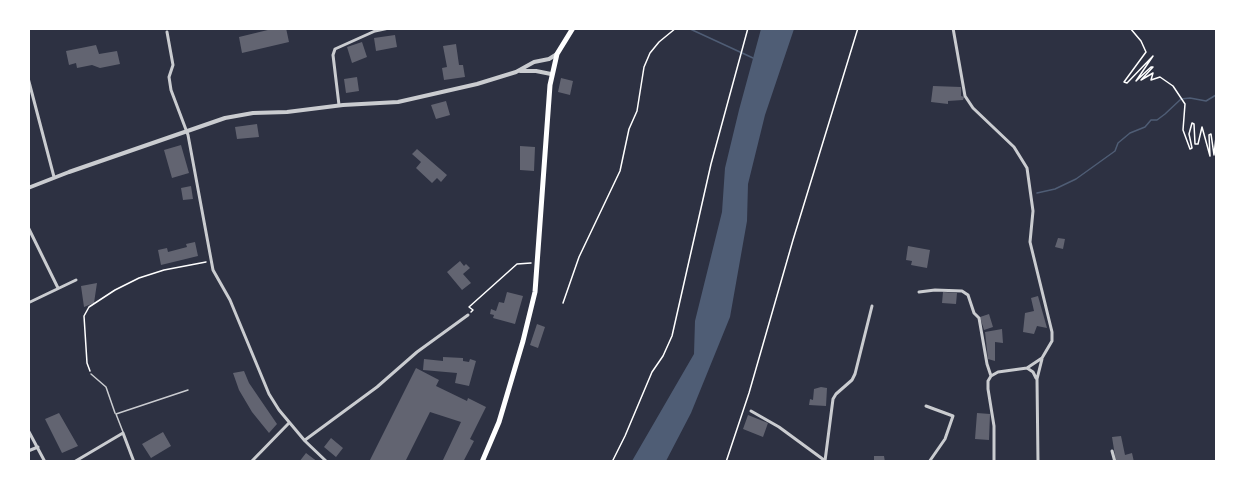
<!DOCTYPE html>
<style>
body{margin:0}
#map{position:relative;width:1245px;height:490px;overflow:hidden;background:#2d3142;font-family:Inter,sans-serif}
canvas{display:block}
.frame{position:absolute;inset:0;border:30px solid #fff;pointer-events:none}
</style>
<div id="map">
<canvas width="1245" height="490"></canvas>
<div class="frame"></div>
</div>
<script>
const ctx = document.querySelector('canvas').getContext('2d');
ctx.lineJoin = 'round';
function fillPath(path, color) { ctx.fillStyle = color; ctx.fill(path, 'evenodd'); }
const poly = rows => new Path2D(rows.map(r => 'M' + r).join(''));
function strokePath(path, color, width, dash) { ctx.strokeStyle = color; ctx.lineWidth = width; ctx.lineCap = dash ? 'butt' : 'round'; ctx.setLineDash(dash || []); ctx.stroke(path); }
fillPath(poly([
 [761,29,794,29,765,115,748,184,747,221,730,317,691,413,666,461,632,461,694,354,695,321,722,212,725,168,739,110]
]), '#4f5d75');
strokePath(poly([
 [688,28,753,58],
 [1037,193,1055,189,1076,179,1115,151,1118,143,1130,133,1145,127,1151,120,1157,120,1165,114,1181,99,1190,98,1206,101,1216,95]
]), '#4f5d75', 1.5);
fillPath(poly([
 [276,28,286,28,289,42,242,53,239,37],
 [395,35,397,47,376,51,374,38],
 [362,42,367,57,352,63,347,47],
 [456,44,459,65,463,65,465,77,444,80,442,68,447,67,443,46],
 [96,45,99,54,117,51,120,64,100,68,92,65,77,68,76,63,69,65,66,51],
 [357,77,359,91,346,93,344,79],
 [561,78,573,81,570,95,558,92],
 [933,86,961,87,961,96,964,97,963,100,948,101,948,104,931,102],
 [446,101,450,115,436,119,431,105],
 [257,124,259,137,237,139,235,127],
 [181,145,189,173,172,178,164,150],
 [520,146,535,147,534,171,520,170],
 [417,149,447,175,441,182,437,178,432,183,416,168,421,162,412,154],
 [191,186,193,199,183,200,181,188],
 [1058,238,1065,239,1063,249,1055,247],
 [195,242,198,256,161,265,158,250,167,248,168,252,187,247,186,244],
 [908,246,930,250,927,268,911,265,912,261,906,260],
 [460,261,464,266,466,264,470,268,463,274,471,283,462,290,447,272],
 [97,283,94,303,84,307,81,286],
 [507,292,523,296,515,324,493,318,494,315,490,314,491,309,496,311,499,302,504,303],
 [943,292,957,293,956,304,942,303],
 [1038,296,1047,328,1037,326,1034,334,1023,332,1025,313,1034,311,1031,298],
 [989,314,993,327,984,330,980,317],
 [537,324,545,327,538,348,530,345],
 [1002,329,1003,343,995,342,995,361,988,359,985,332],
 [443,357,463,358,463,361,469,362,470,359,476,361,469,386,455,383,457,373,423,370,424,359,443,361],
 [416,368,439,380,436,386,467,401,468,398,486,407,470,439,474,441,463,462,442,462,461,422,430,412,405,462,369,462],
 [244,371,249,383,277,424,269,433,252,412,239,390,233,373],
 [821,387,827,388,826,406,809,405,810,399,813,400,814,389],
 [59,413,78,446,62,453,45,419],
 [977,413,990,414,989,440,975,439],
 [748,415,768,423,763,437,743,429],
 [163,432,171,446,151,458,142,444],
 [1121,436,1125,455,1132,453,1134,462,1116,462,1112,437],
 [331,438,343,448,336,457,324,447],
 [306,453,318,462,299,462],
 [874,456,884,456,885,462,874,462]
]), '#626471');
strokePath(poly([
 [1130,28,1141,41,1146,52,1124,82,1127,83,1153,56,1136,81,1151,67,1153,67,1141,80,1153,73,1151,80,1160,77,1173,86,1185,104,1183,130,1190,149,1192,148,1189,134,1192,123,1194,124,1195,144,1198,144,1202,127,1210,156,1209,135,1211,134,1214,155,1216,137],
 [563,303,579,257,620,171,629,129,637,111,644,67,650,53,659,42,676,28],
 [471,312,473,310,469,307,517,264,531,263],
 [90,371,87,363,84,316,89,307,115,290,139,278,164,270,206,262],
 [612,462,625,436,652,372,663,356,672,336,711,164,748,28],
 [726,462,749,393,793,240,858,28]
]), '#fff', 1.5);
strokePath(poly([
 [91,374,106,387,115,413],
 [123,432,116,414,188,390]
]), '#caccd0', 1.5);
strokePath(poly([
 [953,28,965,96,973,108,1014,147,1027,168,1033,211,1030,242,1052,332,1052,341,1042,358,1027,368,998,372,991,376,988,381,988,389,994,426,994,462],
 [167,32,173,65,169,77,171,90,188,135,213,270,230,300,269,394,279,410,305,441,327,462],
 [28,78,54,177],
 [339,105,333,55,335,49,375,31,389,28],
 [28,227,58,288],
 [919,292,935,290,962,291,968,295,974,313,979,318,987,364,991,376],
 [28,303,76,280],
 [1027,368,1033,372,1036,378],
 [926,406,953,416,945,439,929,462],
 [751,411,779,427,824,460],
 [28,430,45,462],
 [305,440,377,387,417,352,468,315],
 [28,451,38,447],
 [1112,451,1115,462],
 [825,461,833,399,836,394,852,380,855,374,872,306],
 [74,462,123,433,134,462],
 [251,462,289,423],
 [1038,462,1037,379,1042,359]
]), '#caccd0', 3);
strokePath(poly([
 [520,71,536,71,551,74],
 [28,188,69,172,225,118,253,113,287,112,343,105,398,102,477,84,516,72,534,62,549,59,557,54]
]), '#caccd0', 4);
strokePath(poly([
 [482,462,499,422,523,341,535,292,550,85,557,54,573,28]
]), '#fff', 5);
</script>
